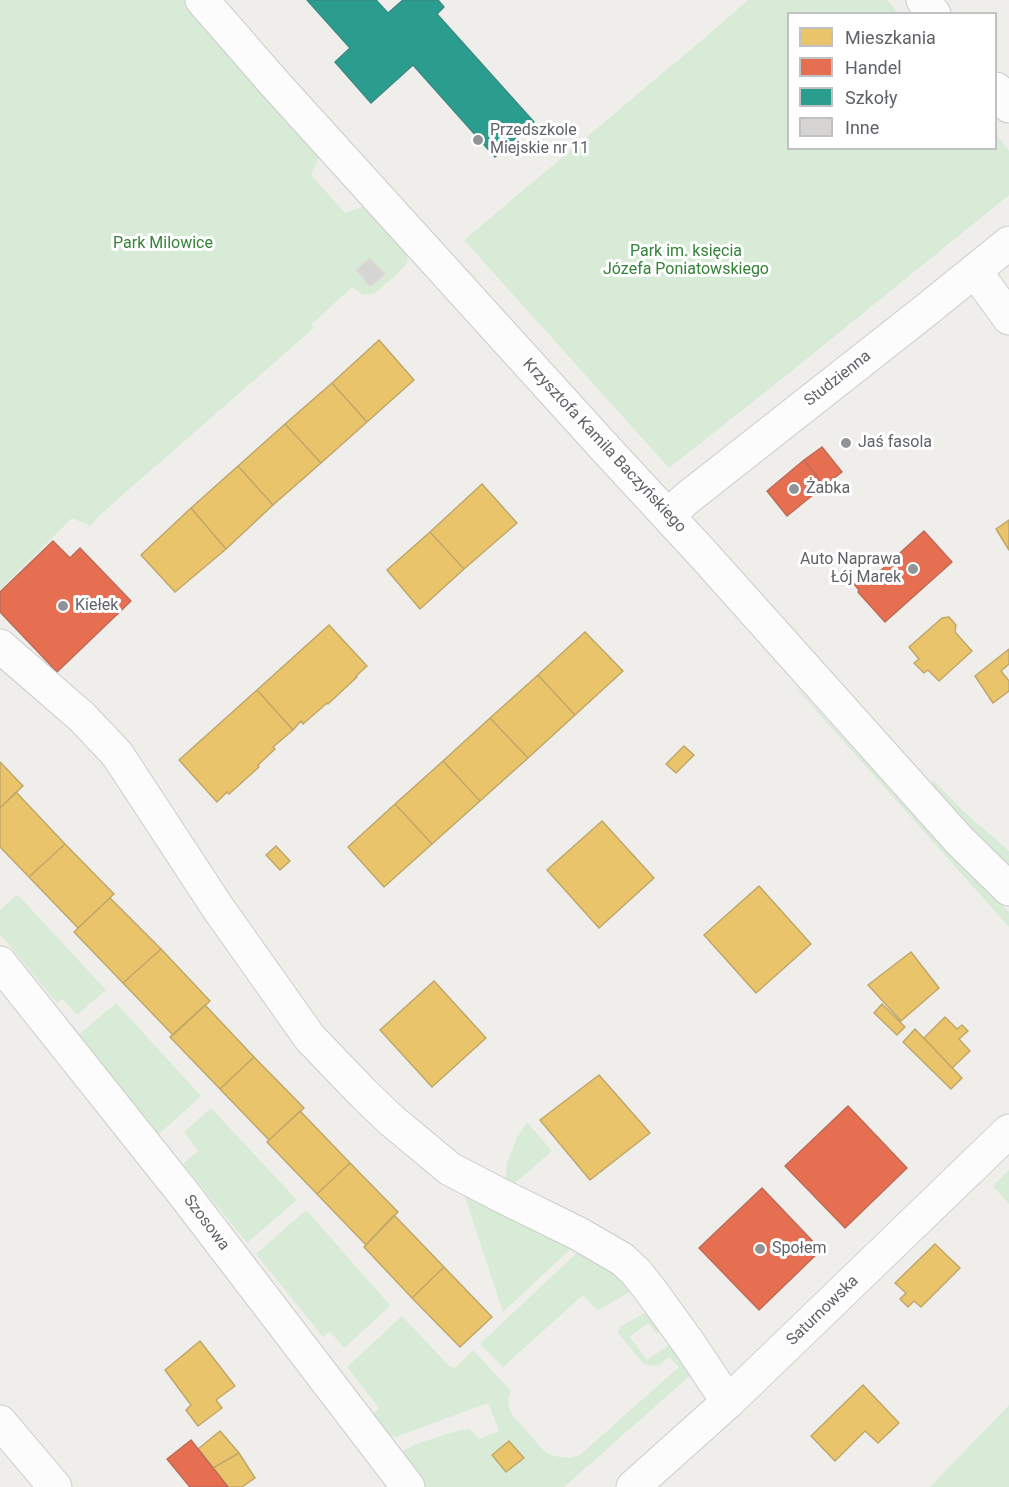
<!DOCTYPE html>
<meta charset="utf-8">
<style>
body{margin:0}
#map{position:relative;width:1009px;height:1487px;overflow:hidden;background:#efeeea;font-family:Roboto,sans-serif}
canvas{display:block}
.legend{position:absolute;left:787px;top:12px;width:210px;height:138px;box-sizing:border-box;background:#fff;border:2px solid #bfc1c3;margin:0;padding:8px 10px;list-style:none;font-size:18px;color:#5f6368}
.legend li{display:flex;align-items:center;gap:12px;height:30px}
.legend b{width:30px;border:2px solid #bfc1c3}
</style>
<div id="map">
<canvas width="1009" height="1487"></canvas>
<ul class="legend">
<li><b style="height:16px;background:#e9c46a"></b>Mieszkania</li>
<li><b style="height:16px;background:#e76f51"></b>Handel</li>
<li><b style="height:16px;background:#2a9d8f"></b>Szkoły</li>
<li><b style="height:16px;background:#d6d5d3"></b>Inne</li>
</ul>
</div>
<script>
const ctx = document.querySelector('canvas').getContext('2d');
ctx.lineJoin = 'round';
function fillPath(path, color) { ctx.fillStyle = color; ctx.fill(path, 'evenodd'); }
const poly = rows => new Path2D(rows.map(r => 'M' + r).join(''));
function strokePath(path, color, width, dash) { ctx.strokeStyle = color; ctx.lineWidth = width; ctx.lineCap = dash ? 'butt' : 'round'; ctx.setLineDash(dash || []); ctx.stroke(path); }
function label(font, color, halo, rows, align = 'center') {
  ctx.font = font + ' Roboto,sans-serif'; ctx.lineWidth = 6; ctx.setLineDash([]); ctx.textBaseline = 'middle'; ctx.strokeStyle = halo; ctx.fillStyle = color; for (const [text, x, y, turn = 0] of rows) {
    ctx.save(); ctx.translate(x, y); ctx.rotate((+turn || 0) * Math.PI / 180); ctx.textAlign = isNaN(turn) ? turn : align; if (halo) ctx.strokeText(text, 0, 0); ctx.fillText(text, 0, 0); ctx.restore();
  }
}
fillPath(poly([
 [0,0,185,0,320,156,311,175,345,213,366,205,408,253,407,263,398,273,375,293,363,295,352,287,311,325,314,328,103,512,90,526,72,518,0,590],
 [748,0,887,0,898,13,788,14,788,148,996,148,996,134,1009,151,1009,195,788,374,669,468,464,240,702,40],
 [797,687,951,856,1009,912,1009,927,796,688],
 [934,781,963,811,1009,851,1009,868,970,828,930,785],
 [15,896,19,896,106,990,77,1015,63,999,57,1003,0,934,0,910],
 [116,1003,201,1096,159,1134,79,1036,81,1033],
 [211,1108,297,1200,247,1243,183,1164,198,1151,184,1132],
 [527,1122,552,1151,507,1190,506,1177,507,1163,517,1138],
 [1009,1170,1009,1204,993,1186],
 [460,1182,578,1242,503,1312],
 [305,1211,308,1212,389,1304,388,1308,344,1348,330,1331,323,1337,256,1254],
 [585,1245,613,1265,631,1291,599,1310,597,1310,583,1295,503,1367,480,1344],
 [651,1312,663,1328,657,1334,648,1323,630,1337,647,1360,669,1345,667,1341,694,1372,564,1487,417,1487,400,1456,403,1451,416,1444,457,1431,470,1429,479,1439,499,1431,488,1403,398,1436,392,1437,387,1433,372,1415,379,1408,347,1367,402,1316,450,1367,455,1368,473,1350,511,1391,508,1399,509,1408,513,1416,544,1451,553,1456,570,1458,580,1455,679,1367,669,1357,660,1365,654,1366,644,1364,618,1333,620,1327,644,1313],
 [1009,1405,1009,1487,930,1487]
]), '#d8ebd6');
const homes = poly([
 [379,340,414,380,367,422,332,383,379,340],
 [332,383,367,422,321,463,285,424,332,383],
 [285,424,321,463,273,505,238,466,285,424],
 [238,466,273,505,226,549,191,508,238,466],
 [482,484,517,523,464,569,430,532,482,484],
 [191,508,226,549,175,592,141,555,191,508],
 [1009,520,1009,550,996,529,1009,520],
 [430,532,464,569,420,609,387,570,430,532],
 [949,617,956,625,955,632,972,651,939,681,928,670,924,673,914,663,919,659,909,647,942,618,949,617],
 [329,625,367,666,356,676,357,677,328,704,327,703,303,724,301,721,293,730,257,690,329,625],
 [585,632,623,671,575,715,538,675,585,632],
 [1009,649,1009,664,1001,671,1009,681,1009,691,993,703,975,676,1009,649],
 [538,675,575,715,528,758,490,718,538,675],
 [257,690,293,730,273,747,275,749,258,765,259,767,229,794,227,792,217,802,179,760,257,690],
 [490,718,528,758,480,801,443,761,490,718],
 [684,746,694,755,676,773,666,764,684,746],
 [443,761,480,801,432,844,395,804,443,761],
 [0,762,23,786,0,808,0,762],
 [16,792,65,844,29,877,0,847,0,808,16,792],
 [395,804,432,844,384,887,348,847,395,804],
 [602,821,654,878,599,928,547,870,602,821],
 [65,844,114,894,78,928,29,877,65,844],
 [276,846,290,861,280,870,266,855,276,846],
 [759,886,811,944,756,993,704,935,759,886],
 [110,898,161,949,123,983,74,932,110,898],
 [161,949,210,1001,173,1035,123,983,161,949],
 [911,952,939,988,901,1021,868,985,911,952],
 [434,981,486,1038,432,1087,380,1030,434,981],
 [882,1004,905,1027,897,1035,874,1013,882,1004],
 [205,1005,254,1057,220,1089,170,1037,205,1005],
 [945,1017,957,1029,962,1025,968,1031,959,1039,970,1051,952,1068,924,1038,945,1017],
 [915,1029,962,1078,951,1089,903,1042,915,1029],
 [254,1057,304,1108,269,1140,220,1089,254,1057],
 [599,1075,650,1133,590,1180,540,1120,599,1075],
 [300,1111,350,1163,317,1194,267,1142,300,1111],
 [350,1163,398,1212,366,1245,317,1194,350,1163],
 [394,1215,444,1267,412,1298,364,1247,394,1215],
 [935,1244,960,1268,921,1307,914,1301,908,1307,900,1299,906,1293,895,1283,935,1244],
 [444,1267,492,1317,460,1347,412,1298,444,1267],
 [200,1341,235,1386,216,1400,222,1408,198,1426,186,1410,191,1405,165,1370,200,1341],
 [863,1385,899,1423,878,1443,865,1431,835,1461,811,1436,863,1385],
 [220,1431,239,1453,213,1468,198,1449,220,1431],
 [509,1441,524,1458,506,1472,492,1455,509,1441],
 [239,1453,255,1478,242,1487,228,1487,213,1468,239,1453]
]);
fillPath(homes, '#e9c46a');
strokePath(homes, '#c0a769', 1.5);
const shops = poly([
 [822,447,842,472,824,486,804,460,822,447],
 [804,460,824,486,787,516,767,491,804,460],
 [924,531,952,562,885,622,858,592,859,590,854,584,862,577,867,583,924,531],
 [53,541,70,558,80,548,131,601,57,672,0,612,0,592,53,541],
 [848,1106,907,1168,845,1228,785,1166,848,1106],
 [762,1188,821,1250,759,1310,699,1248,762,1188],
 [191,1440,213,1468,228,1487,190,1487,167,1459,191,1440]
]);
fillPath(shops, '#e76f51');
strokePath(shops, '#be6b58', 1.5);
const schools = poly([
 [307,0,376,0,388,13,403,0,438,0,444,7,437,14,534,122,495,157,413,65,371,103,335,62,350,48,307,0]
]);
fillPath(schools, '#2a9d8f');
strokePath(schools, '#3a8c83', 1.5);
const building = poly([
 [370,258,385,274,370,287,356,270,370,258]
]);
fillPath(building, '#d6d5d3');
strokePath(building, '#deddd9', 1.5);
const minor = poly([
 [923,0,934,14],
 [996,89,1009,106],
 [975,271,1009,318],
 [668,516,686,499,925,311,1009,243],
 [0,646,82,717,117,754,218,908,310,1038,363,1093,391,1120,450,1169,500,1195,579,1234,622,1259,636,1272,651,1291,690,1345,728,1402],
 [0,963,184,1194,408,1487],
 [0,1422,55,1487]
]);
const tertiary = poly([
 [202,0,276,85,605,448,703,554,959,840,1009,889],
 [633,1487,728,1402,1009,1131]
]);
strokePath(minor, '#cbcccc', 35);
strokePath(tertiary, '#cbcccc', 35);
strokePath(minor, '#fdfcfc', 33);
strokePath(tertiary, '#fdfcfc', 33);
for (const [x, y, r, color] of [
 [478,140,6,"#919496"],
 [846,443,6,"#919496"],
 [794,489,6,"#919496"],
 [913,569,6,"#919496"],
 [63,606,6,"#919496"],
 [760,1249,6,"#919496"]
]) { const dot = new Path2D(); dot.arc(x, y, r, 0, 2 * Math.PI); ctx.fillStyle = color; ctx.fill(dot); strokePath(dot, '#fff', 2); }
label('16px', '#5f6368', '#fff', [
 ["Przedszkole",490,131],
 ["Miejskie nr 11",490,149],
 ["Jaś fasola",858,443],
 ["Żabka",806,489],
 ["Auto Naprawa",901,560,"right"],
 ["Łój Marek",901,578,"right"],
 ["Kiełek",75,606],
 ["Społem",772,1249]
], 'left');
label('16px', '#348238', '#fff', [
 ["Park Milowice",163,244],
 ["Park im. księcia",686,252],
 ["Józefa Poniatowskiego",686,270]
]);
label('16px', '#5f6368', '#fff', [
 ["Studzienna",838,379,-38],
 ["Krzysztofa Kamila Baczyńskiego",604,446,47],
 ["Szosowa",206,1223,53],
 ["Saturnowska",823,1311,-44]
]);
</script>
